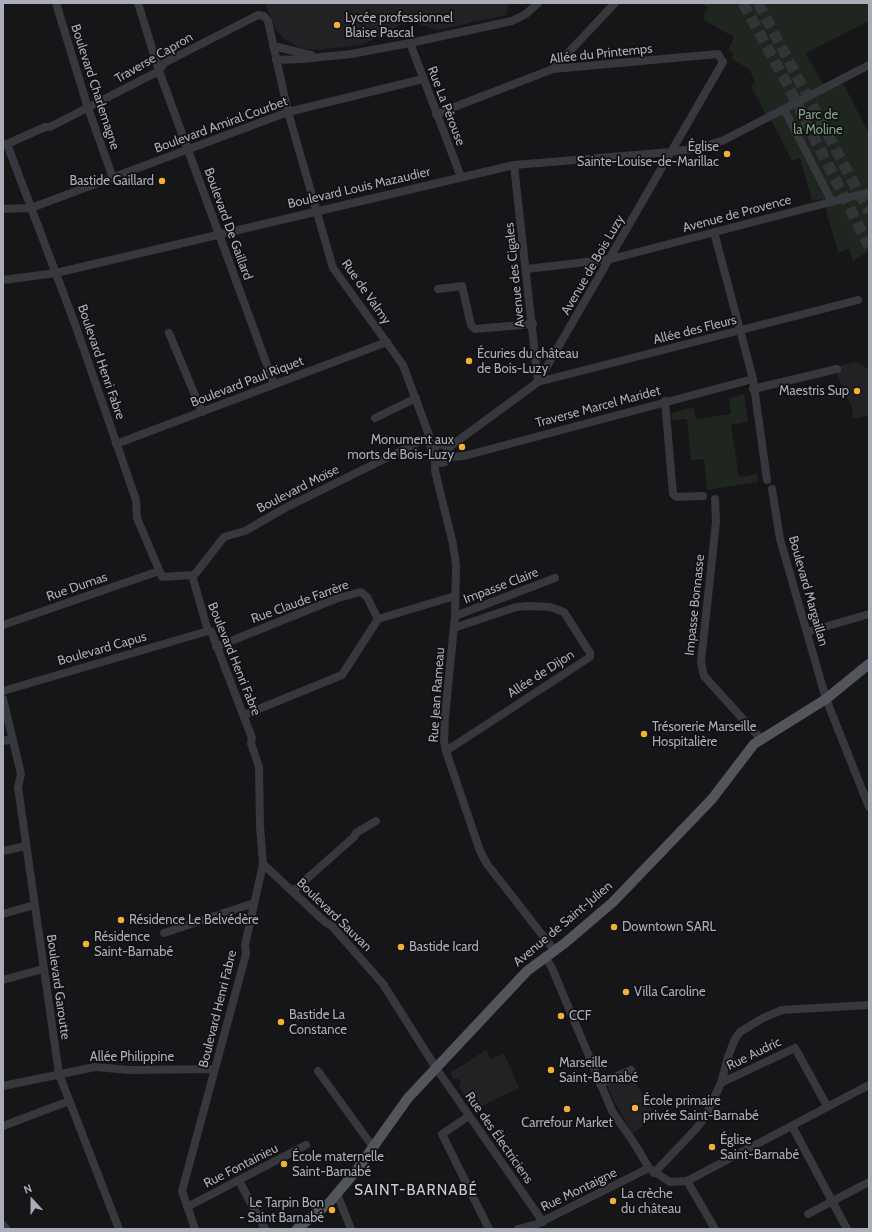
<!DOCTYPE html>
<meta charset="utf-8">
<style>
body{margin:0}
#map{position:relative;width:872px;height:1232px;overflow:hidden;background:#161618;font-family:Cabin,sans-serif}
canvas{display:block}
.frame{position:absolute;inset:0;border:4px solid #a8adb8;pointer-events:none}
.north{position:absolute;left:12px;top:1180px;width:40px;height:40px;-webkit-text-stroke:3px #111113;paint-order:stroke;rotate:339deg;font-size:11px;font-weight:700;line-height:16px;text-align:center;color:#a8adb8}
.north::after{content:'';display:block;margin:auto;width:14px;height:18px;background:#a8adb8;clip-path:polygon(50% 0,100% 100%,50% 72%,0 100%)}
</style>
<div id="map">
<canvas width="872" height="1232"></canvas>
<div class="frame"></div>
<div class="north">N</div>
</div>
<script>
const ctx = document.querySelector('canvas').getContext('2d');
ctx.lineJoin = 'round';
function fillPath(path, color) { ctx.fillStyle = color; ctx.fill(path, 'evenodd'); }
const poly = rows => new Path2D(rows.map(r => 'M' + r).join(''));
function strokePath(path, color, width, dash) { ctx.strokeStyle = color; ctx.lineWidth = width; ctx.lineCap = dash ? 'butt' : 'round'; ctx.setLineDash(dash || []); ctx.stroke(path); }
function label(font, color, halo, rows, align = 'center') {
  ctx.font = font + ' Cabin,sans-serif'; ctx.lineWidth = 3.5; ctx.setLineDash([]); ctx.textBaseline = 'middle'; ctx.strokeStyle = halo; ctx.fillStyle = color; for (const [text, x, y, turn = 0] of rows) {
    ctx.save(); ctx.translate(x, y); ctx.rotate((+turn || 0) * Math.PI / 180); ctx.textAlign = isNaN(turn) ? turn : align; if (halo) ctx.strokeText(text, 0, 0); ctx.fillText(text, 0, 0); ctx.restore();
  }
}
fillPath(poly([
 [265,3,508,3,507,15,438,30,408,21,362,45,317,50,303,49,284,39,276,30],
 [856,362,869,369,869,415,853,419,852,408,837,375,838,366],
 [486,1050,491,1059,504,1053,519,1088,475,1109,459,1087,461,1082,459,1079,454,1079,450,1073],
 [630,1074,656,1115,633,1134,614,1101,607,1085]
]), '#222225');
fillPath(poly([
 [703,3,869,3,869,21,806,53,822,83,844,85,868,132,869,251,853,261,849,249,838,252,823,199,812,201,800,158,792,161,772,121,765,113,751,86,755,82,749,69,732,59,733,53,728,50,734,37,704,20,705,11,708,8],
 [744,394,748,422,731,425,739,477,757,474,758,482,707,490,704,459,691,460,687,419,672,420,671,413,694,407,696,419,731,414,729,398]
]), '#1e261f');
strokePath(poly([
 [743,3,786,82,869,246],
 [758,3,869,212]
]), '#333438', 11, [11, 5.5]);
strokePath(poly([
 [56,3,88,108,113,178],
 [138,3,159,71,274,384],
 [410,43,461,177],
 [273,46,311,55],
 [276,60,302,59,351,54,410,43,512,21,526,14,538,3],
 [553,69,615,3],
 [784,109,832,202],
 [436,114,553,69,718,54,723,62,538,382,448,448],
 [3,144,7,144,45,127,50,127,159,71,164,63,258,15,264,16,268,21,288,112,333,268,403,365,429,435,431,451],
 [7,144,75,324,107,416,136,500,137,518,162,577,192,575,208,631,211,631,252,738,251,743,259,767,260,826,263,864,245,945,246,954,182,1191,195,1229],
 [514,165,538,382,858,300],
 [3,209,31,208,288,112,423,79],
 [714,232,753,379,767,480],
 [527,269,611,259,869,192],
 [3,280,56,273,514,165,671,152,700,148,724,140,869,65],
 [438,289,462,286,471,325,475,329,533,324],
 [169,333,202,412],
 [753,389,837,369],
 [665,401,673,494,677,497,703,496],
 [375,418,416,398],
 [116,444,387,342],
 '432 454a9 9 0 1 1 18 0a9 9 0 1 1-18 0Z',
 [450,457,464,456,753,379],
 [435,462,435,471,453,544,456,565,455,616,445,717,444,741,446,751,480,851,487,864,554,950],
 [772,489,780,539,826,699,869,807],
 [715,499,716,522,701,662,704,676,761,739],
 [192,575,196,573,224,537,245,531,285,508,423,440,429,440],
 [455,616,555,578],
 [3,625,159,571],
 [807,632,869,614],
 [216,647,338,598,361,592,367,597,378,619],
 [3,691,208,631],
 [3,699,21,774,18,787,59,1074,119,1229],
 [244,715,342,675,378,619,455,596],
 [3,741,13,739],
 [446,751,590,657,590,653,564,612,550,607,529,606,516,607,454,628],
 [3,851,26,846],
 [263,864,325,922,332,926,383,984,436,1068,543,1222],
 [293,891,354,837,356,833,376,821],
 [3,914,34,905],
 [164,933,254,903],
 [545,956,552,968,612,1111,636,1146,649,1168,670,1182,687,1181,869,1085],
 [3,980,43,969],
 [318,1071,373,1147],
 [721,1083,728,1057,735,1039,740,1032,763,1018,782,1010,869,1005],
 [600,1084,631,1070],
 [3,1086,95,1067,130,1070,215,1069],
 [469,1116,442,1134,489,1229],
 [3,1126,69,1101],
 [792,1126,847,1229],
 [654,1173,695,1130,705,1117,721,1083,795,1048,827,1106],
 [239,1181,265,1229],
 [687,1181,715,1229],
 [337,1194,351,1229],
 [187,1207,306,1145],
 [808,1214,869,1182],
 [3,1225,6,1229],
 [518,1229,537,1224,649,1168]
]), '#37383d', 8);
strokePath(poly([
 [297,1229,329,1203,356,1171,408,1098,527,971,565,943,613,902,712,799,754,744,826,699,869,664]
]), '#53555c', 10);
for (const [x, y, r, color] of [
 [337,25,4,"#f2b134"],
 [727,154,4,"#f2b134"],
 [162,181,4,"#f2b134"],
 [469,361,4,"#f2b134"],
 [857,391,4,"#f2b134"],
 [462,447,4,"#f2b134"],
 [644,734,4,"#f2b134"],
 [121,920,4,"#f2b134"],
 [614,927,4,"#f2b134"],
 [86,944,4,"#f2b134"],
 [401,947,4,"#f2b134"],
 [626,992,4,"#f2b134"],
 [561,1016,4,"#f2b134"],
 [281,1022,4,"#f2b134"],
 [551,1070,4,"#f2b134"],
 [635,1108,4,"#f2b134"],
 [567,1109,4,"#f2b134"],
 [712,1147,4,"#f2b134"],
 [284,1164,4,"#f2b134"],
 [613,1201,4,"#f2b134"],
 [332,1210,4,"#f2b134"]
]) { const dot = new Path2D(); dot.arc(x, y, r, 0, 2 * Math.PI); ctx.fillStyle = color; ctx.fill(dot); strokePath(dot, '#111113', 1.5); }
label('13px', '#a8adb8', '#111113', [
 ["Lycée professionnel",345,18],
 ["Blaise Pascal",345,33],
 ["Église",719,147,"right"],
 ["Sainte-Louise-de-Marillac",719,162,"right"],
 ["Bastide Gaillard",154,181,"right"],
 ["Écuries du château",477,354],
 ["de Bois-Luzy",477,369],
 ["Maestris Sup",849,391,"right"],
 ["Monument aux",454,440,"right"],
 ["morts de Bois-Luzy",454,455,"right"],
 ["Trésorerie Marseille",652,727],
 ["Hospitalière",652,742],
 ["Résidence Le Belvédère",129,920],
 ["Downtown SARL",622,927],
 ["Résidence",94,937],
 ["Saint-Barnabé",94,952],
 ["Bastide Icard",409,947],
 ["Villa Caroline",634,992],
 ["Bastide La",289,1015],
 ["Constance",289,1030],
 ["CCF",569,1016],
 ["Marseille",559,1063],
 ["Saint-Barnabé",559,1078],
 ["École primaire",643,1101],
 ["privée Saint-Barnabé",643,1116],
 ["Carrefour Market",567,1123,"center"],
 ["Église",720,1140],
 ["Saint-Barnabé",720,1155],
 ["École maternelle",292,1157],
 ["Saint-Barnabé",292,1172],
 ["La crèche",621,1194],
 ["du château",621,1209],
 ["Le Tarpin Bon",324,1203,"right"],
 ["- Saint Barnabé",324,1218,"right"]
], 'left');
label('13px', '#a8adb8', '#111113', [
 ["Allée du Printemps",601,54,-6],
 ["Traverse Capron",154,58,-30],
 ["Boulevard Charlemagne",95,87,72],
 ["Rue La Pérouse",446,106,69],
 ["Boulevard Amiral Courbet",221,125,-20],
 ["Boulevard Louis Mazaudier",359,188,-13],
 ["Avenue de Provence",737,214,-15],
 ["Boulevard De Gaillard",228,224,70],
 ["Avenue de Bois Luzy",593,265,-60],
 ["Avenue des Cigales",515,275,-96],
 ["Rue de Valmy",366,292,55],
 ["Allée des Fleurs",695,330,-14],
 ["Boulevard Henri Fabre",101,362,71],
 ["Boulevard Paul Riquet",247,382,-21],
 ["Traverse Marcel Maridet",598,407,-15],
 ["Boulevard Moïse",298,489,-27],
 ["Impasse Claire",501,586,-21],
 ["Rue Dumas",77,587,-19],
 ["Boulevard Margaillan",808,591,74],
 ["Rue Claude Farrère",300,602,-20],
 ["Impasse Bonnasse",695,605,-84],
 ["Boulevard Capus",102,649,-16],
 ["Boulevard Henri Fabre",234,659,68],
 ["Allée de Dijon",541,674,-33],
 ["Rue Jean Rameau",437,695,-86],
 ["Boulevard Sauvan",334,915,44],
 ["Avenue de Saint-Julien",563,924,-40],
 ["Boulevard Garoutte",58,987,82],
 ["Boulevard Henri Fabre",218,1009,-76],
 ["Rue Audric",754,1054,-26],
 ["Allée Philippine",132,1057],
 ["Rue des Électriciens",499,1138,55],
 ["Rue Fontainieu",241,1166,-27],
 ["Rue Montaigne",579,1190,-26]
]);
label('13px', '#7fa381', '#111113', [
 ["Parc de",818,115],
 ["la Moline",818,130]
]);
ctx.letterSpacing = '1px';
label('15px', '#c9ccd4', '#111113', [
 ["SAINT-BARNABÉ",416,1191]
]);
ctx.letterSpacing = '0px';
</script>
